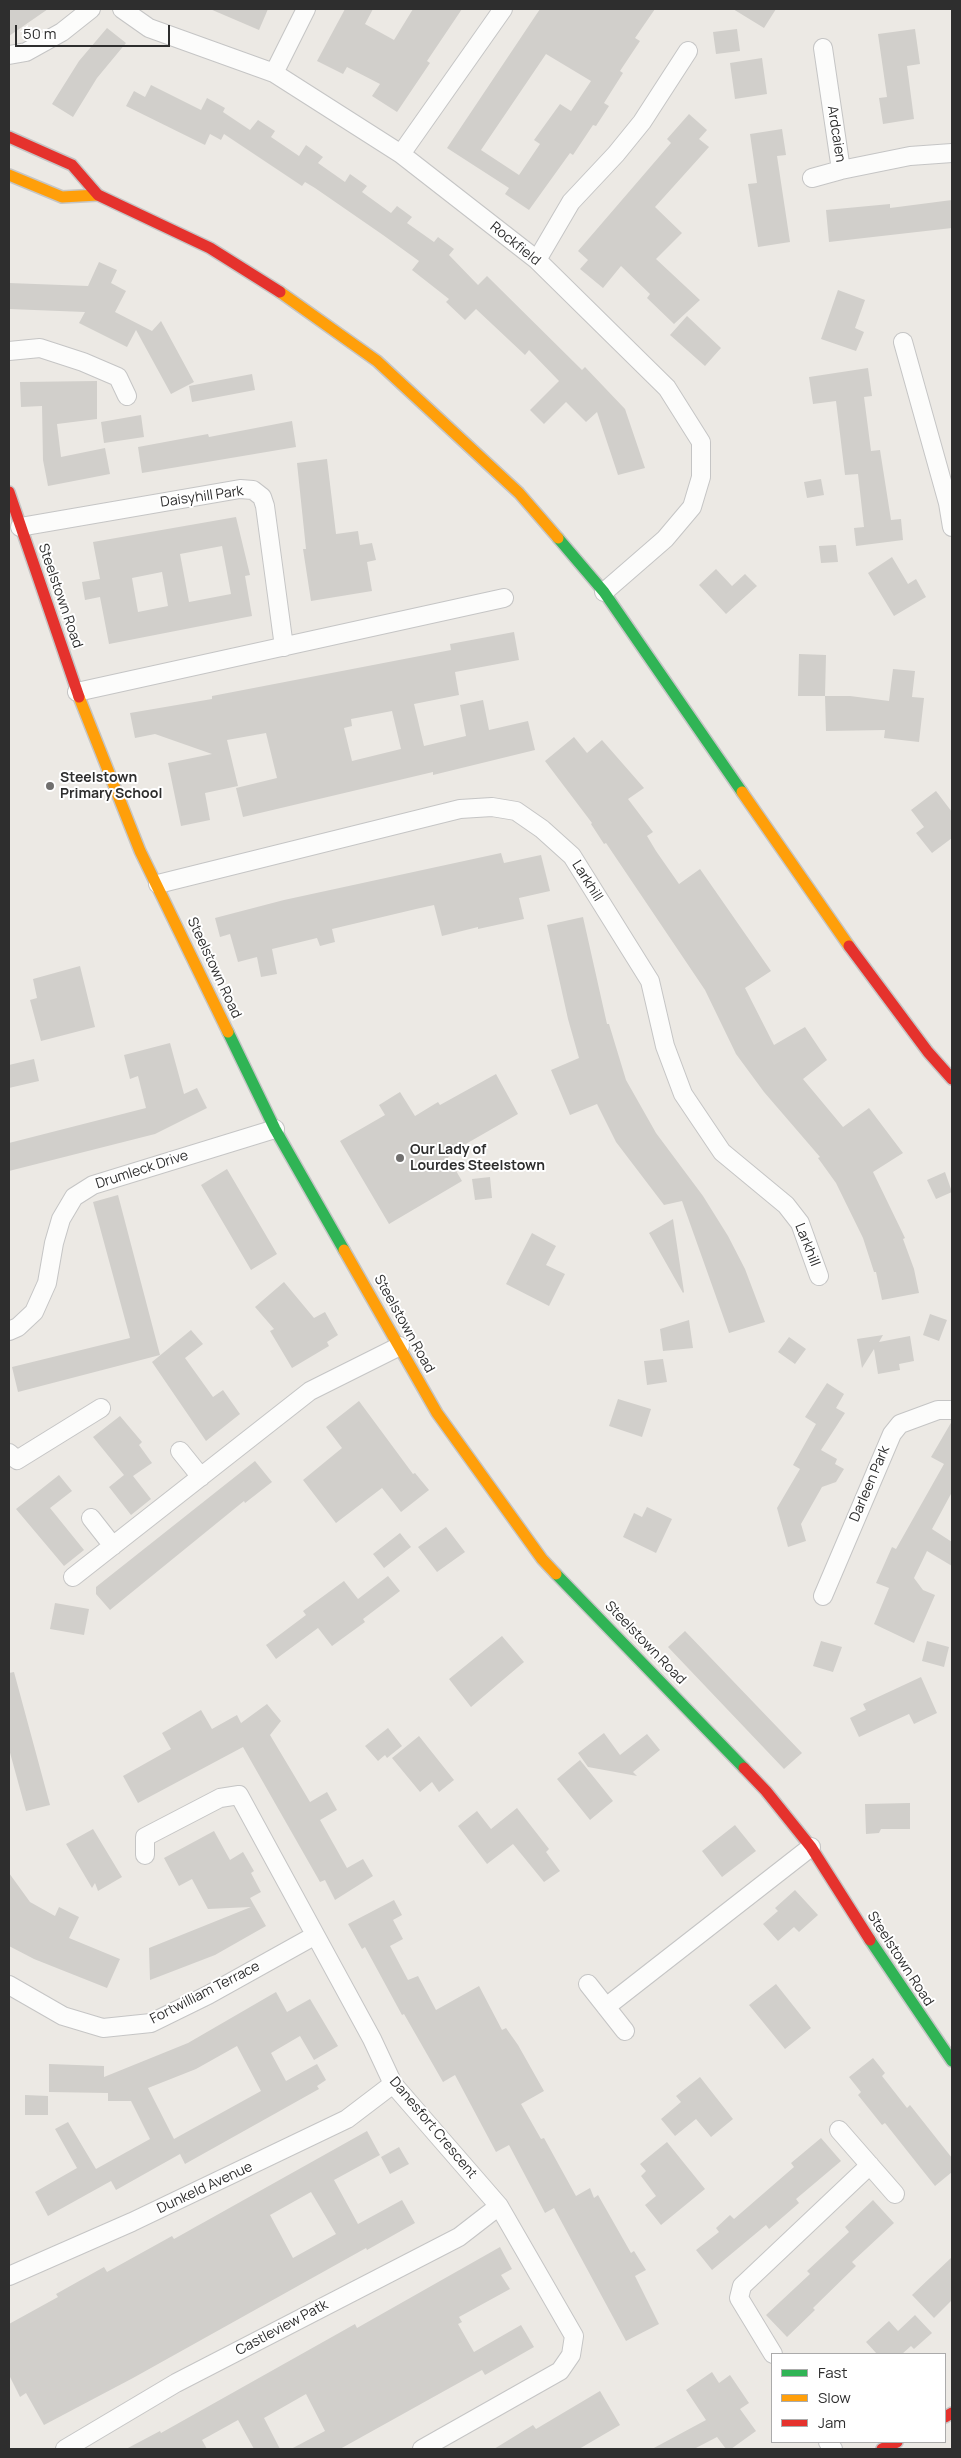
<!DOCTYPE html>
<style>
body{margin:0}
#map{position:relative;width:961px;height:2458px;overflow:hidden;background:#ece9e4;font-family:Manrope,sans-serif}
canvas{display:block}
.frame{position:absolute;inset:0;border:10px solid #2e2e2e;pointer-events:none}
.legend{position:absolute;left:771px;top:2353px;width:175px;height:90px;box-sizing:border-box;background:#fff;border:1px solid #ababab;margin:0;padding:6px 9px;list-style:none;font-size:15px;color:#2e2e2e}
.legend li{display:flex;align-items:center;gap:10px;height:25px}
.legend b{width:25px;border:1px solid #ababab}
.scale{position:absolute;left:15px;top:25px;width:155px;height:22px;box-sizing:border-box;border:2px solid #2e2e2e;border-top:0;padding-left:6px;font-size:15px;line-height:18px;white-space:nowrap;color:#2e2e2e;-webkit-text-stroke:4px #fff;paint-order:stroke}
</style>
<div id="map">
<canvas width="961" height="2458"></canvas>
<div class="frame"></div>
<ul class="legend">
<li><b style="height:6px;background:#30b455"></b>Fast</li>
<li><b style="height:6px;background:#ff9f0a"></b>Slow</li>
<li><b style="height:6px;background:#e5322d"></b>Jam</li>
</ul>
<div class="scale">50 m</div>
</div>
<script>
const ctx = document.querySelector('canvas').getContext('2d');
ctx.lineJoin = 'round';
function fillPath(path, color) { ctx.fillStyle = color; ctx.fill(path, 'evenodd'); }
const poly = rows => new Path2D(rows.map(r => 'M' + r).join(''));
function strokePath(path, color, width, dash) { ctx.strokeStyle = color; ctx.lineWidth = width; ctx.lineCap = dash ? 'butt' : 'round'; ctx.setLineDash(dash || []); ctx.stroke(path); }
function label(font, color, halo, rows, align = 'center') {
  ctx.font = font + ' Manrope,sans-serif'; ctx.lineWidth = 4; ctx.setLineDash([]); ctx.textBaseline = 'middle'; ctx.strokeStyle = halo; ctx.fillStyle = color; for (const [text, x, y, turn = 0] of rows) {
    ctx.save(); ctx.translate(x, y); ctx.rotate((+turn || 0) * Math.PI / 180); ctx.textAlign = isNaN(turn) ? turn : align; if (halo) ctx.strokeText(text, 0, 0); ctx.fillText(text, 0, 0); ctx.restore();
  }
}
fillPath(poly([
 [9,9,48,9,9,36],
 [210,9,268,9,259,30],
 [345,9,373,9,365,24,394,40,413,9,462,9,427,61,430,63,397,112,372,96,380,84,347,67,343,74,317,61],
 [540,9,655,9,635,38,640,41,620,71,623,73,604,103,609,106,596,126,593,125,573,155,570,153,529,210,505,194,509,188,447,148],
 [546,54,591,81,571,111,560,104,534,140,540,144,519,175,481,150],
 [733,9,776,9,764,28],
 [107,28,126,43,97,78,73,117,52,104,79,61],
 [737,29,740,51,716,54,713,32],
 [915,29,920,64,907,66,914,119,883,124,879,98,887,97,878,34],
 [762,58,767,94,735,99,730,63],
 [151,85,201,110,207,98,225,108,223,112,250,130,258,120,275,131,271,137,299,156,306,145,323,157,318,163,345,182,350,174,367,186,362,192,391,213,397,206,412,217,407,223,434,242,438,237,454,249,449,255,478,285,487,276,582,370,585,367,625,409,645,468,618,475,597,412,586,422,566,402,544,424,530,410,559,381,529,350,525,355,476,309,465,320,446,302,449,299,412,270,419,261,383,235,315,188,305,182,302,186,224,134,221,140,210,134,205,145,126,106,134,91,145,97],
 [689,114,707,130,699,139,709,147,655,207,682,233,656,259,700,300,674,324,647,298,650,294,621,266,603,288,580,269,588,260,578,251,671,143,667,139],
 [782,129,786,155,777,156,790,242,758,247,748,184,757,183,750,134],
 [952,200,952,228,829,242,826,210,890,204,890,208],
 [99,262,117,270,111,283,126,291,115,312,152,331,161,321,194,382,171,394,136,330,127,347,79,323,85,312,9,309,9,283,88,286],
 [838,290,865,300,855,328,864,332,856,351,821,339],
 [687,316,721,348,705,366,670,335],
 [868,368,872,396,864,397,871,451,880,450,891,520,901,519,903,540,856,546,854,528,864,527,858,474,845,475,836,401,813,404,809,377],
 [252,374,255,390,192,402,189,386],
 [97,381,97,419,57,424,61,457,105,448,110,474,48,486,43,460,42,406,21,407,20,382],
 [141,415,144,437,104,443,101,422],
 [292,421,296,447,142,473,138,447,208,434,209,437],
 [327,459,336,534,358,531,360,545,372,543,376,560,367,562,372,591,311,601,303,549,306,549,297,463],
 [821,479,824,495,807,498,804,482],
 [236,517,250,575,245,576,252,616,109,644,100,597,85,600,82,582,100,579,93,542],
 [222,546,231,594,189,602,180,554],
 [162,572,168,606,138,612,132,578],
 [836,545,838,562,821,563,819,546],
 [892,557,908,584,916,579,926,597,894,616,868,573],
 [716,569,732,586,745,574,757,586,726,614,699,585],
 [514,632,519,660,455,672,459,695,414,704,424,746,466,736,460,705,483,700,489,730,528,721,535,750,433,775,433,772,243,817,236,788,277,778,266,733,227,740,238,786,205,793,210,820,181,826,168,763,212,754,155,734,135,738,130,713,212,699,212,696,451,650,450,644],
 [392,711,401,749,352,761,344,728,352,726,351,719],
 [799,654,826,655,825,696,798,696],
 [893,669,915,671,912,697,924,698,919,742,884,738,885,730,826,731,825,696,850,696,889,701],
 [574,737,587,753,602,740,644,788,628,799,653,832,647,836,656,851,679,884,700,869,771,971,745,988,774,1045,805,1027,827,1060,803,1079,843,1127,869,1108,903,1153,873,1172,905,1238,903,1239,914,1269,919,1293,882,1300,876,1272,874,1272,863,1238,836,1183,818,1158,820,1157,764,1092,736,1054,705,990,606,843,604,844,591,824,592,823,545,761],
 [936,791,952,812,952,838,932,853,916,833,924,827,911,810],
 [501,853,504,863,541,855,550,891,519,898,524,919,478,929,478,927,442,936,434,905,416,909,332,929,335,942,320,946,317,938,272,949,277,974,261,977,257,957,238,962,230,934,220,937,215,918,284,900],
 [583,917,607,1024,609,1024,626,1080,656,1133,703,1196,728,1236,745,1269,765,1322,729,1333,682,1201,664,1205,616,1142,597,1104,570,1115,551,1070,579,1058,568,1019,547,925],
 [80,966,95,1027,41,1041,30,1000,37,998,33,979],
 [170,1043,184,1094,197,1088,207,1108,155,1134,9,1171,9,1143,146,1108,138,1076,130,1079,124,1055],
 [34,1059,39,1081,9,1088,9,1065],
 [496,1074,518,1114,464,1145,465,1147,448,1157,462,1181,389,1224,340,1141,385,1115,379,1105,400,1092,415,1116,438,1102,440,1105],
 [227,1169,277,1254,251,1270,201,1185],
 [945,1172,952,1192,936,1199,927,1180],
 [490,1177,492,1198,475,1200,472,1179],
 [118,1195,160,1355,18,1392,12,1367,130,1338,93,1202],
 [673,1219,684,1292,683,1293,649,1233],
 [532,1233,556,1246,546,1265,565,1274,549,1306,506,1284],
 [284,1282,314,1318,325,1312,338,1335,327,1342,329,1346,292,1368,270,1331,274,1329,255,1307],
 [930,1314,947,1320,939,1341,923,1335],
 [689,1320,693,1348,663,1351,660,1329],
 [191,1330,203,1344,185,1358,213,1397,223,1390,240,1414,206,1441,152,1362],
 [883,1335,879,1342,910,1336,914,1361,899,1364,900,1370,878,1374,874,1349,862,1368,857,1339],
 [789,1337,806,1349,795,1364,778,1352],
 [663,1359,667,1382,647,1385,644,1361],
 [827,1383,844,1394,836,1408,845,1413,821,1450,837,1459,835,1464,844,1469,836,1482,822,1487,801,1524,806,1541,788,1547,777,1508,800,1469,793,1465,816,1424,805,1417],
 [618,1399,651,1409,642,1437,609,1426],
 [359,1401,413,1474,415,1473,429,1490,401,1512,382,1488,336,1523,303,1480,342,1448,326,1427],
 [120,1416,142,1442,139,1445,152,1463,133,1476,151,1499,131,1515,109,1487,124,1475,93,1437],
 [952,1421,952,1492,932,1529,952,1542,952,1566,927,1551,914,1578,923,1590,935,1595,914,1643,874,1624,889,1588,876,1583,892,1547,896,1549,944,1464,931,1457],
 [255,1461,272,1482,245,1503,244,1501,110,1610,96,1594,96,1587],
 [59,1475,72,1491,50,1508,84,1550,64,1566,16,1509],
 [647,1507,672,1519,656,1553,623,1537,634,1513,642,1517],
 [446,1527,465,1552,437,1572,418,1547],
 [400,1533,411,1547,384,1568,373,1554],
 [388,1576,400,1591,363,1619,365,1622,332,1646,318,1628,276,1659,266,1645,306,1615,303,1611,344,1581,358,1599],
 [55,1603,89,1609,84,1635,50,1629],
 [685,1631,802,1753,784,1769,668,1647],
 [502,1636,524,1662,471,1707,449,1679],
 [821,1641,842,1647,833,1672,813,1666],
 [927,1641,949,1647,944,1667,922,1661],
 [14,1672,50,1805,26,1811,9,1749,9,1673],
 [921,1677,937,1713,914,1724,909,1714,859,1737,850,1718,866,1710,863,1704],
 [267,1704,281,1721,270,1735,310,1802,327,1792,337,1810,320,1820,347,1868,363,1859,373,1876,335,1900,325,1880,320,1882,243,1747,138,1803,123,1776,171,1749,162,1733,201,1710,212,1729,237,1715,241,1723],
 [388,1728,402,1746,387,1758,385,1755,378,1761,365,1746],
 [604,1733,620,1755,647,1734,660,1750,633,1772,637,1776,588,1767,578,1753],
 [419,1736,454,1780,439,1792,432,1782,420,1792,392,1758],
 [580,1760,613,1801,590,1820,557,1779],
 [910,1803,910,1829,881,1829,879,1833,866,1834,865,1804],
 [517,1808,549,1849,546,1852,560,1871,544,1882,513,1844,487,1864,458,1826,477,1811,491,1829],
 [735,1825,756,1851,722,1877,702,1851],
 [93,1829,122,1877,98,1891,95,1883,92,1888,66,1844],
 [214,1831,230,1860,243,1852,254,1871,251,1873,261,1892,250,1898,266,1926,215,1955,150,1980,149,1948,251,1907,208,1909,192,1879,179,1886,164,1858],
 [9,1873,30,1902,55,1916,59,1907,79,1917,69,1938,120,1959,107,1988,34,1959,9,1946],
 [795,1890,818,1915,799,1932,794,1927,778,1941,763,1924,778,1911,775,1908],
 [394,1900,402,1915,393,1920,403,1939,390,1946,408,1980,418,1976,436,2010,479,1986,502,2030,506,2028,518,2045,544,2091,521,2104,541,2139,544,2138,576,2196,590,2188,594,2198,598,2195,631,2253,634,2251,646,2270,635,2276,659,2324,626,2341,554,2208,545,2213,509,2145,496,2152,455,2075,443,2082,404,2014,402,2015,365,1947,362,1949,348,1924],
 [776,1984,811,2028,785,2049,749,2005],
 [276,1992,287,2012,310,1999,338,2046,314,2060,300,2036,271,2053,286,2081,317,2064,326,2080,317,2086,319,2089,185,2164,180,2154,116,2190,111,2181,48,2216,35,2192,77,2168,55,2129,68,2122,96,2169,150,2139,131,2101,108,2101,108,2093,49,2092,49,2064,104,2066,104,2077,188,2043],
 [237,2046,261,2091,174,2139,148,2088,196,2069],
 [873,2058,885,2073,882,2076,907,2108,910,2105,952,2158,952,2172,935,2186,885,2123,882,2125,858,2095,861,2092,849,2077],
 [700,2077,733,2119,711,2137,696,2119,675,2136,661,2119,681,2102,676,2096],
 [25,2095,48,2096,48,2115,25,2115],
 [367,2131,380,2155,334,2180,358,2224,402,2200,415,2223,367,2250,366,2248,133,2378,44,2425,26,2393,20,2397,9,2375,9,2324,58,2297,56,2294,104,2267,107,2272,172,2236,174,2239],
 [311,2192,336,2234,293,2258,270,2215],
 [821,2138,841,2161,796,2199,799,2203,769,2229,766,2225,712,2270,696,2250,719,2232,716,2228,730,2215,734,2219,794,2167,791,2163],
 [667,2142,705,2189,661,2225,645,2205,656,2196,641,2176,646,2171,640,2164],
 [399,2147,409,2164,390,2174,381,2157],
 [873,2200,894,2223,852,2262,856,2266,813,2308,815,2310,787,2337,766,2315,810,2274,807,2271,849,2232,845,2227],
 [500,2247,512,2269,501,2275,510,2289,459,2317,462,2322,458,2324,474,2352,521,2325,534,2347,485,2375,482,2370,340,2449,291,2449,325,2431,306,2394,264,2418,280,2449,254,2449,238,2420,202,2440,207,2449,126,2449,160,2431,161,2433,355,2324,357,2328],
 [952,2257,952,2300,934,2318,912,2295],
 [915,2315,932,2333,914,2349,911,2346,902,2354,877,2354,866,2342,889,2321,898,2331],
 [712,2372,719,2383,730,2375,749,2403,740,2409,756,2431,731,2449,726,2449,717,2437,694,2449,652,2449,706,2420,686,2390],
 [600,2391,620,2425,579,2449,494,2449,533,2425,536,2429]
]), '#d1cfcb');
const street = poly([
 [122,9,149,28,274,73,401,154,537,260,667,388,701,442,701,477,692,507,665,539,604,592],
 [823,48,841,170,910,156,952,153],
 [9,55,26,52,62,32,91,9],
 [274,73,306,9],
 [401,154,503,9],
 [812,178,841,170],
 [537,260,571,202,616,154,642,122,688,51],
 [903,342,948,503],
 [9,351,40,348,83,362,118,377,127,396],
 [952,501,948,503,952,527],
 [20,527,240,489,253,490,262,497,265,506,284,647],
 [77,692,504,598],
 [158,884,460,809,492,807,516,811,542,829,572,856,650,981,665,1046,683,1094,722,1152,786,1205,800,1223,819,1276],
 [9,1331,18,1327,34,1312,47,1283,54,1243,61,1219,74,1197,93,1185,275,1129],
 [180,1451,201,1477],
 [9,1453,17,1460,101,1408],
 [91,1518,113,1546],
 [73,1577,310,1391,400,1346],
 [823,1596,892,1434,900,1424,938,1410,952,1410],
 [145,1855,145,1837,220,1798,239,1795,372,2039,393,2084,499,2206,574,2336,571,2355,560,2371,422,2449],
 [588,1984,625,2031],
 [9,1985,63,2016,103,2028,151,2023,208,1995,314,1936],
 [606,2007,811,1847],
 [839,2130,895,2194],
 [9,2276,132,2222,347,2119,393,2084],
 [773,2354,739,2298,742,2286,870,2165],
 [828,2442,833,2449],
 [65,2449,176,2383,459,2237,499,2206]
]);
const fast = poly([
 [558,538,604,592,742,792],
 [228,1032,275,1129,344,1250],
 [556,1574,744,1768],
 [870,1940,952,2061]
]);
const slow = poly([
 [9,175,62,197,98,195],
 [280,292,377,361,519,493,558,538],
 [79,697,140,851,228,1032],
 [742,792,849,946],
 [344,1250,437,1413,542,1559,556,1574]
]);
const jam = poly([
 [9,137,72,165,98,195,210,248,280,292],
 [9,492,79,697],
 [849,946,928,1052,952,1079],
 [744,1768,766,1791,811,1847,870,1940],
 [945,2417,952,2413],
 [882,2449,897,2442]
]);
strokePath(street, '#c5c5c5', 20);
strokePath(fast, '#c5c5c5', 14);
strokePath(slow, '#c5c5c5', 14);
strokePath(jam, '#c5c5c5', 14);
strokePath(street, '#fcfcfb', 18);
strokePath(fast, '#30b455', 11);
strokePath(slow, '#ff9f0a', 11);
strokePath(jam, '#e5322d', 11);
for (const [x, y, r, color] of [
 [50,786,5,"#706f6e"],
 [400,1158,5,"#706f6e"]
]) { const dot = new Path2D(); dot.arc(x, y, r, 0, 2 * Math.PI); ctx.fillStyle = color; ctx.fill(dot); strokePath(dot, '#fff', 2); }
label('14px', '#2e2e2e', '#fff', [
 ["Ardcaien",836,134,81],
 ["Rockfield",515,244,39],
 ["Daisyhill Park",202,497,-8],
 ["Steelstown Road",60,596,71],
 ["Larkhill",587,881,58],
 ["Steelstown Road",214,968,65],
 ["Drumleck Drive",142,1170,-18],
 ["Larkhill",807,1245,68],
 ["Steelstown Road",404,1324,61],
 ["Darleen Park",870,1484,-67],
 ["Steelstown Road",645,1643,46],
 ["Steelstown Road",900,1959,57],
 ["Fortwilliam Terrace",205,1993,-27],
 ["Danesfort Crescent",433,2128,50],
 ["Dunkeld Avenue",205,2188,-25],
 ["Castleview Patk",282,2328,-28]
]);
label('bold 14px', '#2e2e2e', '#fff', [
 ["Steelstown",60,778],
 ["Primary School",60,794],
 ["Our Lady of",410,1150],
 ["Lourdes Steelstown",410,1166]
], 'left');
</script>
